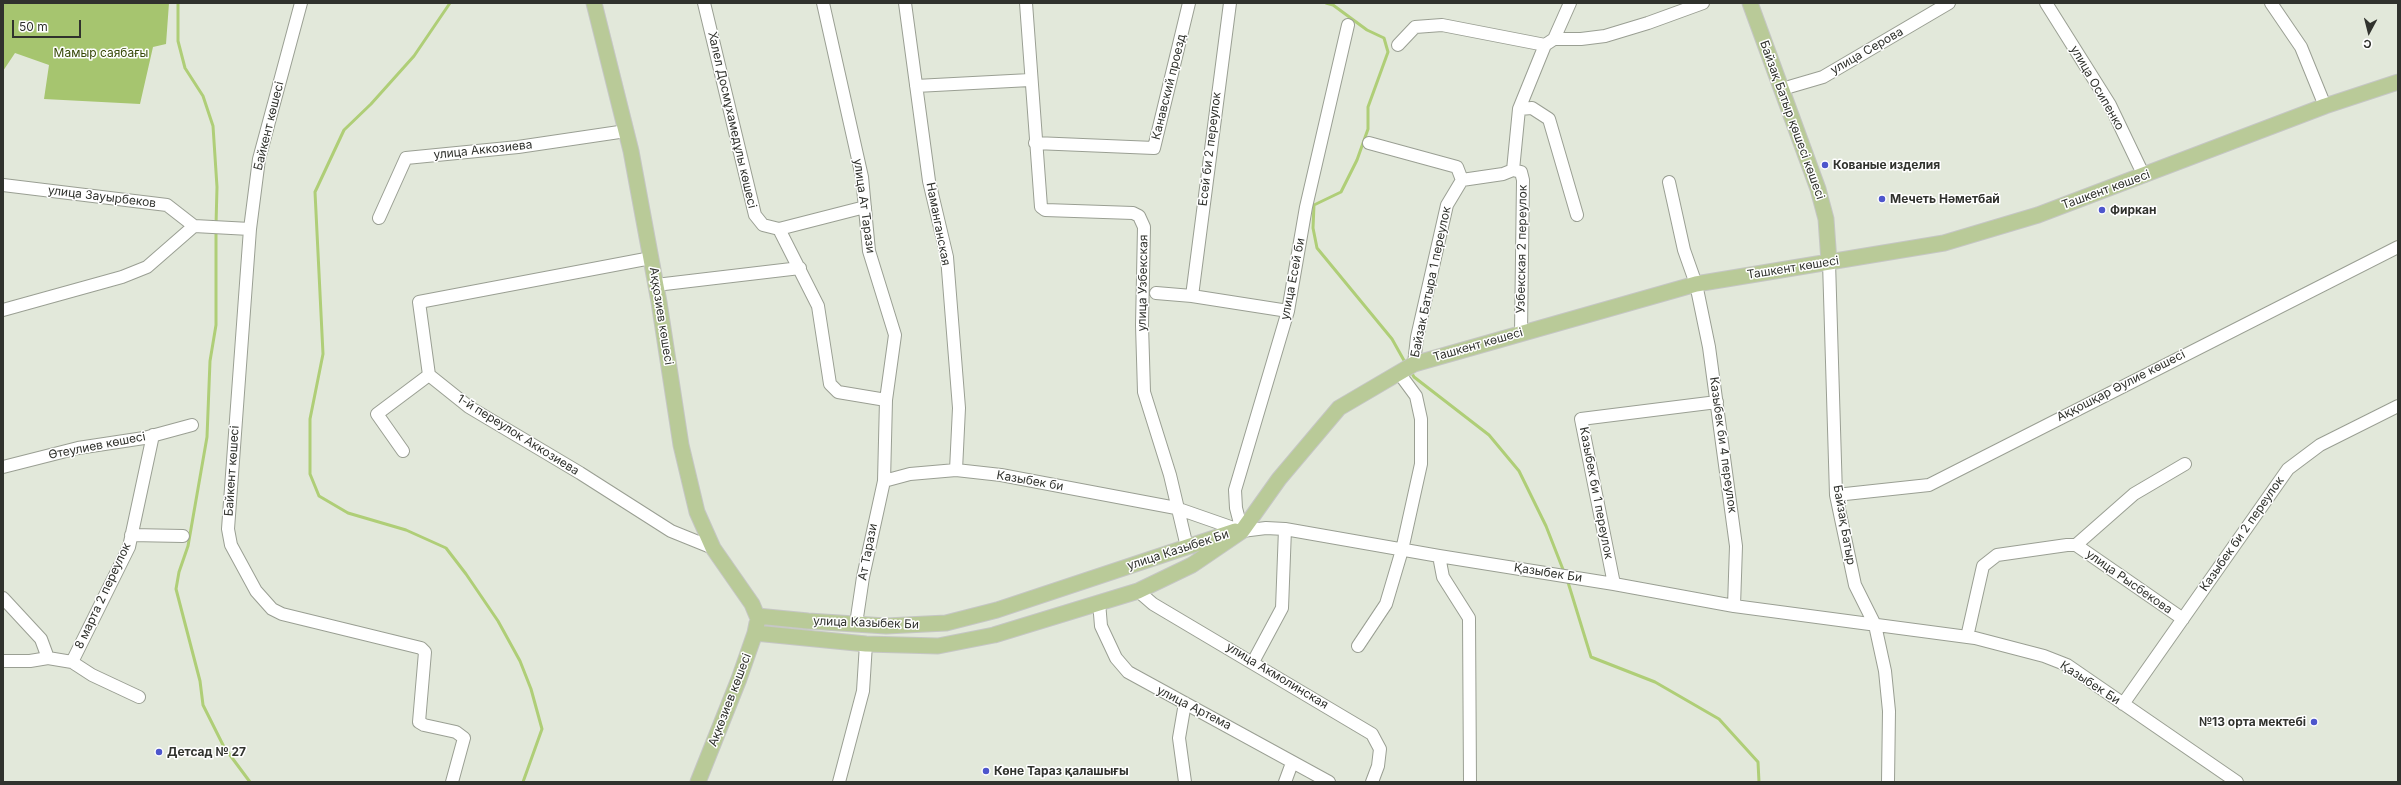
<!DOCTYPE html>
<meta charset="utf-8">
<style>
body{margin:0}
#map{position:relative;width:2401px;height:785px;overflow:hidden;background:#e2e8da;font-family:Inter,sans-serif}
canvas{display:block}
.frame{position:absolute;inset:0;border:4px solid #30322d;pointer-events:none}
.north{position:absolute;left:2349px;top:12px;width:40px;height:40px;-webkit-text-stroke:3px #fff;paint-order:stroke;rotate:187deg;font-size:11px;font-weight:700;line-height:16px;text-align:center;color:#30322d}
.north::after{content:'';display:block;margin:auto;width:14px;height:18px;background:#30322d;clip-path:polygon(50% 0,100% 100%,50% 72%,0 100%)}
.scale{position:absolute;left:12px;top:20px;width:69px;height:18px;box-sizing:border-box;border:2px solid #30322d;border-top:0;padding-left:5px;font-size:12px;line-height:14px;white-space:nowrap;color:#30322d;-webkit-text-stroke:3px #fff;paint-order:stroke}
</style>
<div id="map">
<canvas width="2401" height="785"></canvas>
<div class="frame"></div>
<div class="north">С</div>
<div class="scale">50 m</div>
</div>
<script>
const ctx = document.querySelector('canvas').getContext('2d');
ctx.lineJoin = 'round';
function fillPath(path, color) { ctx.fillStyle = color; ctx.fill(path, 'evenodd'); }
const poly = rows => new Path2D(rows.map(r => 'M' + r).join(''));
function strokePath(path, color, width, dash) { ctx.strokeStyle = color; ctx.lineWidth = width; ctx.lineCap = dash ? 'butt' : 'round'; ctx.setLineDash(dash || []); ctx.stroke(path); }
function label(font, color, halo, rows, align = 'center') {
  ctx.font = font + ' Inter,sans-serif'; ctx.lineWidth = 3; ctx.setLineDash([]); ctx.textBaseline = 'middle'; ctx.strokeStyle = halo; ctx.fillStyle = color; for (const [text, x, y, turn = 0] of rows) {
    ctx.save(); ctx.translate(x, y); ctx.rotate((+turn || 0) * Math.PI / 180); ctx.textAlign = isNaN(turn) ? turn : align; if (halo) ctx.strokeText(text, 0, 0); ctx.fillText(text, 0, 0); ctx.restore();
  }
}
fillPath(poly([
 [3,3,169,3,166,44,153,47,140,104,44,99,49,65,15,53,3,71]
]), '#a6c56f');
strokePath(poly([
 [178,3,178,41,185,68,203,96,213,126,217,187,216,225],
 [450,3,414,56,371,104,344,130,315,192,323,354,310,419,310,474,319,496,348,513,406,530,446,548,466,574,498,621,520,661,531,689,542,729,523,782],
 [1326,3,1333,5,1367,30,1384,38,1388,52,1368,107,1368,129,1357,160,1341,192,1314,205,1313,228,1317,248,1392,339,1406,364],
 [216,231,216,325,210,361,207,437,188,546,179,572,176,589,200,681,203,705,224,747,250,782],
 [1410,370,1414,377,1489,435,1519,471,1546,526,1564,572],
 [1567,579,1591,657,1655,682,1719,719,1758,762,1759,782]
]), '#afce77', 3);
const minor = poly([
 [301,3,259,159,250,229,228,529,231,545,256,591,272,609,282,614,421,648,425,652,419,722,424,725,456,732,464,738,452,782],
 [704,3,755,215,763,225,779,229,865,207],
 [823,3,862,177,869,251,895,335,886,400,884,481,863,577,856,624],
 [905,3,929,181,947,257,959,408,956,470],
 [1026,3,1041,207,1045,210,1133,213,1139,216,1144,227,1142,325,1144,392,1170,475,1187,547],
 [2046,3,2110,105,2144,176],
 [2271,3,2301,47,2325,106],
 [1554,39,1581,39,1605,36,1648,23,1703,3],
 [1398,45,1415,27,1442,25,1545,45],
 [916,86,1030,80],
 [1782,89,1823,77,1949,3],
 [1519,109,1532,108,1549,119,1577,215],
 [1035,143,1154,148,1189,3],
 [1369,143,1457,167,1462,180,1447,205,1417,337,1414,364],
 [1513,170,1521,172,1523,180,1521,333],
 [1462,180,1503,174,1513,170,1519,109,1545,45,1554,39,1570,3],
 [1669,182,1684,250,1696,284,1709,347,1736,546,1734,606],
 [3,185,167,205,194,226],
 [379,218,406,158,518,147,626,131],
 [779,229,818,306,830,384,838,392,886,400],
 [651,258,419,302,429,375,469,407,580,473,671,531,713,548],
 [1829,262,1836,495,1855,585,1875,625,1885,671,1889,711,1888,782],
 [656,285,800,268],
 [1156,293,1192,296,1288,311],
 [1192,296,1230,3],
 [3,310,122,277,147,267,194,226,250,229],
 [403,451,377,414,429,375],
 [3,467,78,448,144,438,192,425],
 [884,481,910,474,956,470,1001,475,1176,508,1242,531,1266,528,1285,529,1439,556,1614,584,1734,606,1975,638,2044,656,2067,665,2237,782],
 [1836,495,1929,485,2398,247],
 [1242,531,1236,508,1235,490,1288,311,1306,207,1348,25],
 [131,535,183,536],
 [2076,545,2134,494,2185,464],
 [1439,556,1443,577,1469,618,1470,782],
 [1614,584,1581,419,1717,402],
 [1138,591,1153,604,1372,734,1380,749,1378,766,1372,782],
 [3,598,41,639,48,658,72,662,92,675,139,697],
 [1099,602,1101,626,1116,658,1128,672,1329,782],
 [1967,637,1983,566,1997,555,2067,545,2076,545,2183,619],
 [1358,646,1386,604,1402,550,1421,464,1421,419,1416,396,1399,373],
 [3,661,30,661,48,658],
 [72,662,129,547,153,435],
 [1253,662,1282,608,1285,529],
 [2123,704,2288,469,2320,445,2398,406],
 [839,782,863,691,866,644],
 [1185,782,1179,738,1185,703],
 [1285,782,1292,763]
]);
const major = poly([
 [594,3,631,151,659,302,681,445,697,512,713,548,752,604,757,616],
 [1750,3,1818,189,1826,219,1829,262],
 [757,616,808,621,886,626,946,623,997,610,1235,531],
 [755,633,866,644,938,646,994,635,1138,591,1192,565,1242,531,1279,479,1339,408,1414,364,1696,284,1944,243,2038,215,2325,106,2398,82],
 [698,782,739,679,755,633,757,623]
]);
strokePath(minor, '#9a9f93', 14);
strokePath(major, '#c5c6c4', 17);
strokePath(minor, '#fff', 12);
strokePath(major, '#b9ca98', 15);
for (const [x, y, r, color] of [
 [1825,165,4,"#4d56cc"],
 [1882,199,4,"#4d56cc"],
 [2102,210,4,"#4d56cc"],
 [2314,722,4,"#4d56cc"],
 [159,752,4,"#4d56cc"],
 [986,771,4,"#4d56cc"]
]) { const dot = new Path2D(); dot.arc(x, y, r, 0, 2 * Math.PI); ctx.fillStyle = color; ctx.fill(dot); strokePath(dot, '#fff', 1.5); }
label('12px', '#30322d', '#fff', [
 ["улица Серова",1867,51,-30],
 ["Канавский проезд",1169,87,-76],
 ["улица Осипенко",2097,88,60],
 ["Халел Досмұхамедұлы көшесі",732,120,77],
 ["Байзақ Батыр қөшесі көшесі",1792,120,70],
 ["Байкент көшесі",269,126,-76],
 ["Есей би 2 переулок",1210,149,-83],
 ["улица Аккозиева",483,150,-6],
 ["Ташкент көшесі",2106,190,-20],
 ["улица Зауырбеков",102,197,7],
 ["улица Ат Тарази",864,206,82],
 ["Наманганская",938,224,79],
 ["Узбекская 2 переулок",1522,249,-89],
 ["Ташкент көшесі",1793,268,-9],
 ["улица Есей би",1293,279,-79],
 ["Байзак Батыра 1 переулок",1431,282,-78],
 ["улица Узбекская",1143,283,-89],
 ["Аққозиев көшесі",661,316,81],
 ["Ташкент көшесі",1478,345,-16],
 ["Аққошқар Әулие көшесі",2121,386,-27],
 ["1-й переулок Аккозиева",518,435,32],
 ["Казыбек би 4 переулок",1723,445,82],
 ["Өтеулиев көшесі",97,446,-11],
 ["Байкент көшесі",232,471,-86],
 ["Казыбек би",1030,481,10],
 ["Казыбек би 1 переулок",1596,493,79],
 ["Байзақ Батыр",1844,525,80],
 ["Казыбек би 2 переулок",2242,534,-55],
 ["улица Казыбек Би",1178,550,-18],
 ["Ат Тарази",868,552,-79],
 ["Қазыбек Би",1548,573,9],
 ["улица Рысбекова",2129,582,35],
 ["8 марта 2 переулок",103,596,-65],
 ["улица Казыбек Би",866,623,2],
 ["улица Акмолинская",1277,676,31],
 ["Қазыбек Би",2090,683,33],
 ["Ақкөзиев көшесі",730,700,-69],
 ["улица Артема",1194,708,27]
]);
label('12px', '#364806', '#fff', [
 ["Мамыр саябағы",101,53]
]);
label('bold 12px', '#30322d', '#fff', [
 ["Кованые изделия",1833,165],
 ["Мечеть Нәметбай",1890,199],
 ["Фиркан",2110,210],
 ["№13 орта мектебі",2306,722,"right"],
 ["Детсад № 27",167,752],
 ["Көне Тараз қалашығы",994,771]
], 'left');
</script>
